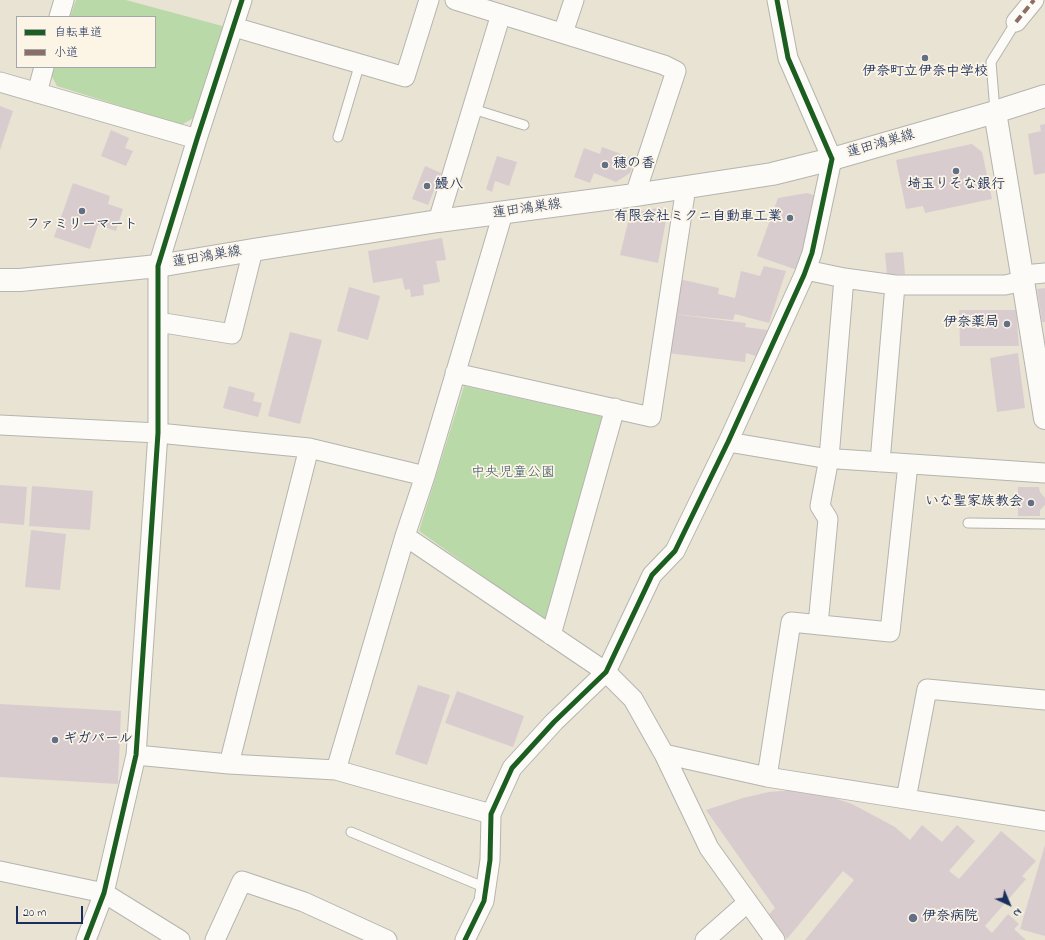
<!DOCTYPE html>
<meta charset="utf-8">
<style>
body{margin:0}
#map{position:relative;width:1045px;height:940px;overflow:hidden;background:#e8e3d3;font-family:"Indie Flower","Klee One",sans-serif}
canvas{display:block}
.legend{position:absolute;left:16px;top:16px;width:140px;height:52px;box-sizing:border-box;background:#fcf5e5;border:1px solid #a2a6af;margin:0;padding:5px 7px;list-style:none;font-size:12px;color:#1b2f5e}
.legend li{display:flex;align-items:center;gap:8px;height:20px}
.legend b{width:20px;border:1px solid #a2a6af}
.north{position:absolute;left:989px;top:884px;width:40px;height:40px;-webkit-text-stroke:3px #fcf5e5;paint-order:stroke;rotate:136deg;font-size:11px;font-weight:700;line-height:16px;text-align:center;color:#1b2f5e}
.north::after{content:'';display:block;margin:auto;width:14px;height:18px;background:#1b2f5e;clip-path:polygon(50% 0,100% 100%,50% 72%,0 100%)}
.scale{position:absolute;left:16px;top:906px;width:67px;height:18px;box-sizing:border-box;border:2px solid #1b2f5e;border-top:0;padding-left:5px;font-size:12px;line-height:14px;white-space:nowrap;color:#1b2f5e;-webkit-text-stroke:3px #fcf5e5;paint-order:stroke}
</style>
<div id="map">
<canvas width="1045" height="940"></canvas>
<ul class="legend">
<li><b style="height:5px;background:#1b5e20"></b>自転車道</li>
<li><b style="height:5px;background:#8d6e63"></b>小道</li>
</ul>
<div class="north">N</div>
<div class="scale">20 m</div>
</div>
<script>
const ctx = document.querySelector('canvas').getContext('2d');
ctx.lineJoin = 'round';
function fillPath(path, color) { ctx.fillStyle = color; ctx.fill(path, 'evenodd'); }
const poly = rows => new Path2D(rows.map(r => 'M' + r).join(''));
function strokePath(path, color, width, dash) { ctx.strokeStyle = color; ctx.lineWidth = width; ctx.lineCap = dash ? 'butt' : 'round'; ctx.setLineDash(dash || []); ctx.stroke(path); }
function label(font, color, halo, rows, align = 'center') {
  ctx.font = font + ' "Indie Flower","Klee One",sans-serif'; ctx.lineWidth = 3.5; ctx.setLineDash([]); ctx.textBaseline = 'middle'; ctx.strokeStyle = halo; ctx.fillStyle = color; for (const [text, x, y, turn = 0] of rows) {
    ctx.save(); ctx.translate(x, y); ctx.rotate((+turn || 0) * Math.PI / 180); ctx.textAlign = isNaN(turn) ? turn : align; if (halo) ctx.strokeText(text, 0, 0); ctx.fillText(text, 0, 0); ctx.restore();
  }
}
fillPath(poly([
 [76,0,126,0,226,27,199,115,181,125,57,86,50,73,52,67,155,67,155,17,70,17],
 [464,386,608,418,545,620,419,531]
]), '#bad9a8');
fillPath(poly([
 [0,106,13,111,0,150],
 [1045,124,1045,173,1034,175,1028,134,1041,131,1040,125],
 [111,130,129,138,125,148,133,151,126,166,101,156],
 [972,144,982,152,992,199,925,213,923,206,906,209,896,160],
 [602,147,635,159,630,173,616,182,594,173,590,183,574,177,584,148,600,154],
 [497,156,517,162,509,186,495,181,492,192,486,189],
 [425,166,441,173,428,205,412,199],
 [73,183,110,196,108,204,123,209,116,231,98,225,90,249,54,237],
 [807,193,819,197,814,224,797,270,757,256,778,198],
 [661,207,667,215,658,263,620,255,630,214],
 [442,238,446,260,436,261,440,282,423,285,424,295,411,297,410,289,405,290,402,278,373,283,368,251],
 [903,252,905,274,887,275,885,253],
 [764,266,786,271,769,323,735,314,733,320,673,314,679,279,719,288,718,294,735,298,741,271,760,276],
 [349,287,380,296,368,340,337,331],
 [1045,288,1045,322,1042,322,1037,289],
 [959,310,1016,310,1019,346,960,346],
 [672,314,746,323,745,327,768,330,756,356,746,353,745,362,667,353],
 [290,332,322,340,300,424,268,416],
 [1018,353,1025,408,997,412,990,358],
 [229,386,255,393,253,401,262,403,258,417,223,408],
 [0,485,27,487,24,525,0,523],
 [32,486,93,491,90,530,29,526],
 [1018,487,1039,487,1040,492,1045,498,1045,505,1040,510,1040,516,1018,516],
 [31,530,66,534,60,590,25,587],
 [418,685,450,695,427,765,395,754],
 [457,691,524,716,513,747,445,723],
 [0,704,121,711,118,784,0,777],
 [796,790,828,796,852,804,895,827,910,840,922,825,942,842,957,825,975,841,949,871,959,879,1001,831,1036,861,1022,876,1026,879,985,926,992,933,1008,914,1019,924,1014,929,1026,940,805,940,854,880,843,871,787,939,769,914,775,908,706,810,743,798,769,792],
 [1045,845,1045,936,1020,929]
]), '#d9cccf');
const lane = poly([
 [473,109,524,125],
 [995,111,991,62,1016,22],
 [338,137,360,63],
 [968,523,1045,524],
 [351,832,486,888]
]);
const street = poly([
 [455,0,664,65,676,71,635,195],
 [59,17,64,0],
 [1016,22,1034,0],
 [234,27,405,77,429,0],
 [563,33,574,0],
 [0,82,197,139],
 [37,93,44,67],
 [438,221,501,14],
 [806,270,844,278,895,285,1005,285,1023,281],
 [1023,275,1045,273],
 [158,322,232,334,253,250],
 [455,373,651,417,686,187],
 [0,425,158,433,309,448,425,476],
 [728,442,823,458,1045,473],
 [880,462,895,285],
 [405,536,606,672,633,699,664,754,709,848,775,940],
 [818,625,828,519,820,506,829,458,844,278],
 [551,635,615,408],
 [664,754,767,777,1045,821],
 [136,755,229,764,336,770,491,814],
 [229,764,309,448],
 [336,770,405,536,425,476,503,213],
 [767,777,791,622,890,632,908,464],
 [906,799,927,689,1045,700],
 [0,871,104,893,180,940],
 [86,940,104,893,136,755,158,433,158,266,197,139,242,0],
 [215,940,242,881,304,902,387,940],
 [465,940,484,901,490,860,491,814,512,768,554,722,606,672,652,575,675,551,728,442,804,275,812,253,832,159,788,58,777,0],
 [705,940,748,902]
]);
const secondary = poly([
 [995,112,1023,281,1045,418],
 [0,280,20,280,158,266,253,250,438,221,635,195,772,174,832,159,995,112,1045,96]
]);
strokePath(lane, '#b5b4ae', 11);
strokePath(street, '#b5b4ae', 21);
strokePath(secondary, '#b5b4ae', 24);
strokePath(lane, '#fcfbf8', 9);
strokePath(street, '#fcfbf8', 19);
strokePath(secondary, '#fcfbf8', 22);
strokePath(poly([
 [1016,22,1034,0]
]), '#8d6e63', 4, [8, 4]);
strokePath(poly([
 [86,940,104,893,136,755,158,433,158,266,197,139,242,0],
 [465,940,484,901,490,860,491,814,512,768,554,722,606,672,652,575,675,551,728,442,804,275,812,253,832,159,788,58,777,0]
]), '#1b5e20', 5);
for (const [x, y, r, color] of [
 [925,58,4,"#636e87"],
 [605,165,4,"#636e87"],
 [956,171,4,"#636e87"],
 [427,186,4,"#636e87"],
 [82,211,4,"#636e87"],
 [790,218,4,"#636e87"],
 [1007,324,4,"#636e87"],
 [1031,503,4,"#636e87"],
 [55,740,4,"#636e87"],
 [913,918,5,"#636e87"]
]) { const dot = new Path2D(); dot.arc(x, y, r, 0, 2 * Math.PI); ctx.fillStyle = color; ctx.fill(dot); strokePath(dot, '#fcf5e5', 1.5); }
label('bold 14px', '#1b2f5e', '#fcf5e5', [
 ["伊奈町立伊奈中学校",925,73,"center"],
 ["穂の香",613,165],
 ["鰻八",435,186],
 ["埼玉りそな銀行",956,186,"center"],
 ["有限会社ミクニ自動車工業",782,218,"right"],
 ["ファミリーマート",82,226,"center"],
 ["伊奈薬局",999,324,"right"],
 ["いな聖家族教会",1023,503,"right"],
 ["ギガパール",63,740],
 ["伊奈病院",922,918]
], 'left');
label('14px', '#1b2f5e', '#fcf5e5', [
 ["蓮田鴻巣線",881,145,-16],
 ["蓮田鴻巣線",527,210,-8],
 ["蓮田鴻巣線",207,258,-10]
]);
label('14px', '#3a5768', '#fcf5e5', [
 ["中央児童公園",513,474]
]);
</script>
